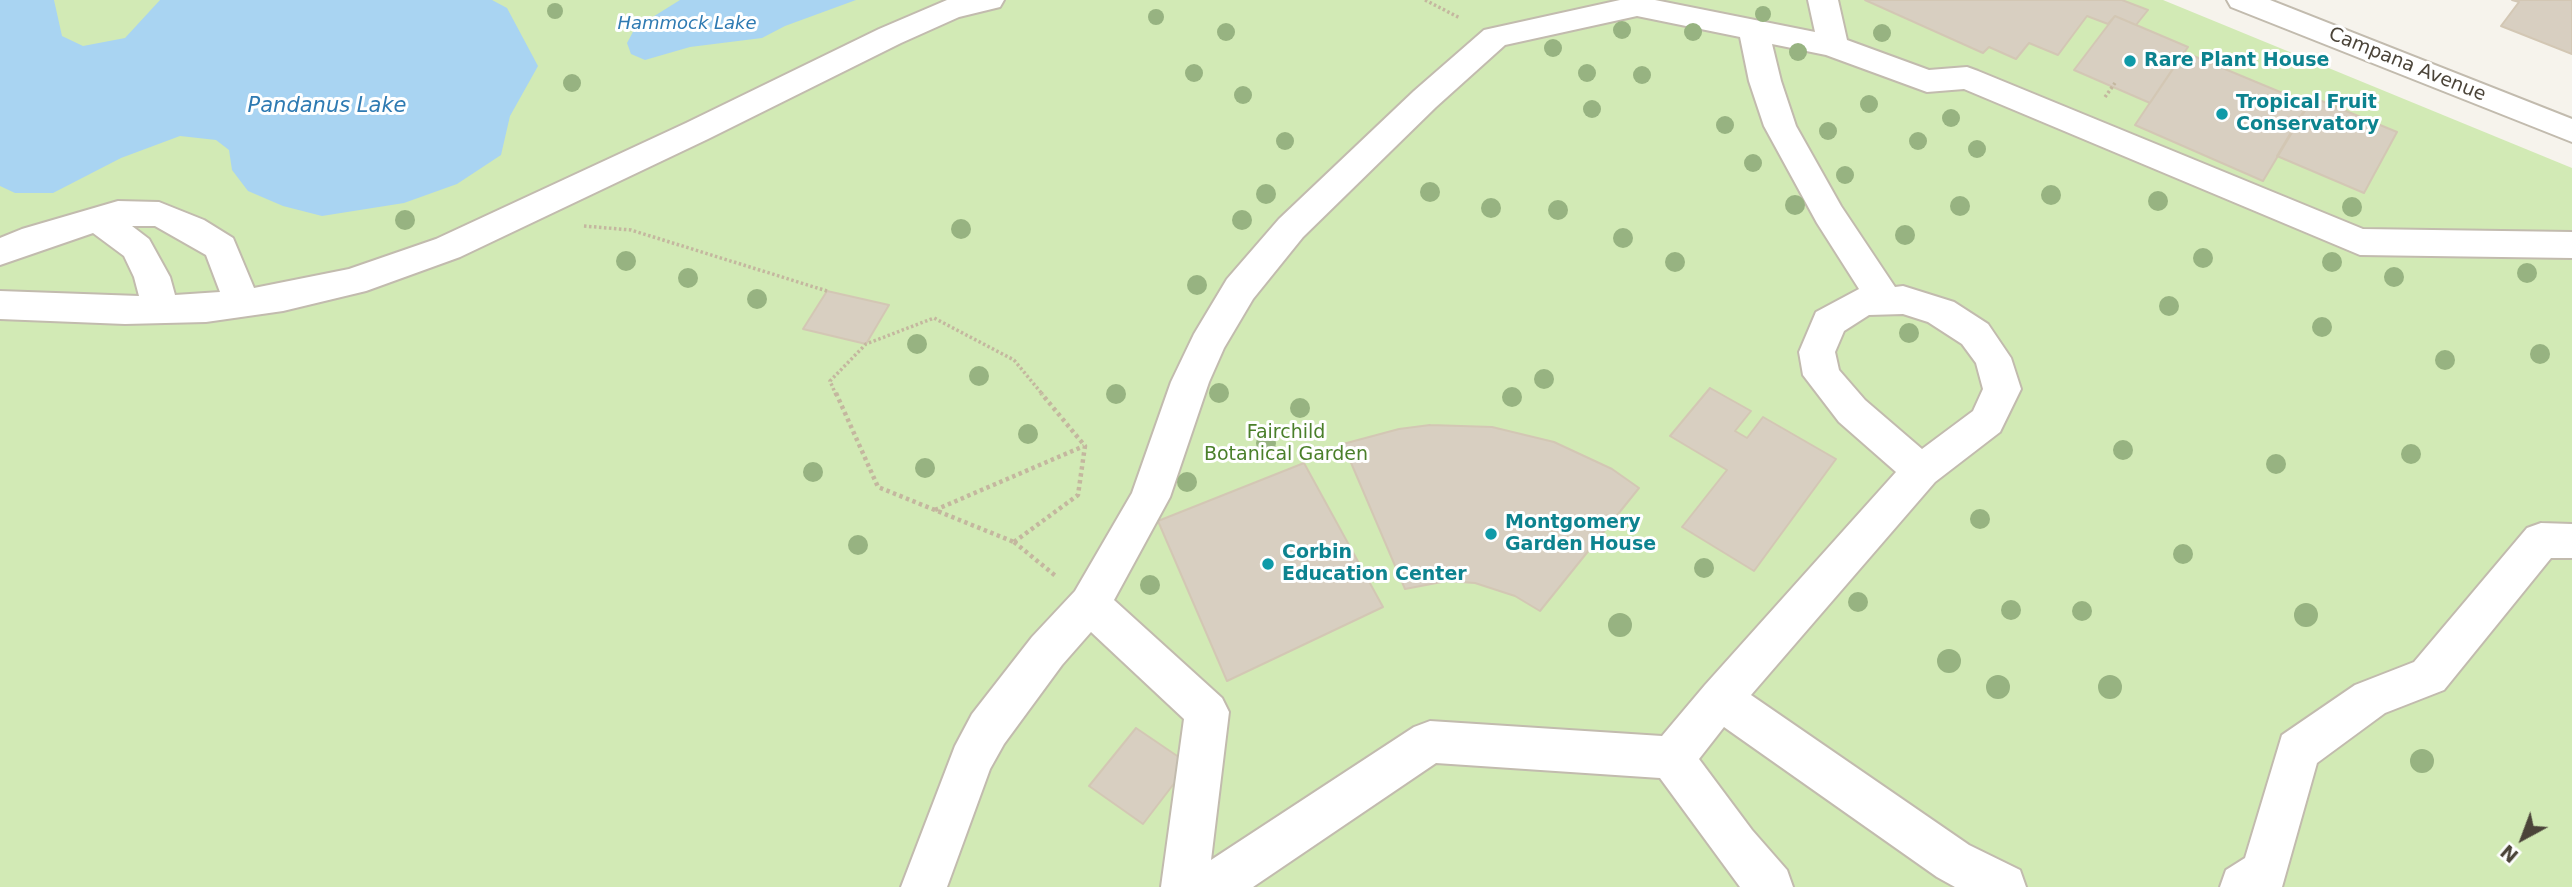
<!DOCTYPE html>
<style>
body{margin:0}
#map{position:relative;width:2572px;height:887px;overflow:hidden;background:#f6f3ec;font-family:"DejaVu Sans",sans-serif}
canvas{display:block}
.north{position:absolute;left:2488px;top:803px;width:70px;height:70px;-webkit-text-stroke:5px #fff;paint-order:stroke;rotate:221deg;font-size:19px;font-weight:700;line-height:28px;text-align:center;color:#4b4439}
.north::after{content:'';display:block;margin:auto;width:24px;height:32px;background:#4b4439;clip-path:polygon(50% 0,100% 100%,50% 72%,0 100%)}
</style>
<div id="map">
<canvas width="2572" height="887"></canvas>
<div class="north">N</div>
</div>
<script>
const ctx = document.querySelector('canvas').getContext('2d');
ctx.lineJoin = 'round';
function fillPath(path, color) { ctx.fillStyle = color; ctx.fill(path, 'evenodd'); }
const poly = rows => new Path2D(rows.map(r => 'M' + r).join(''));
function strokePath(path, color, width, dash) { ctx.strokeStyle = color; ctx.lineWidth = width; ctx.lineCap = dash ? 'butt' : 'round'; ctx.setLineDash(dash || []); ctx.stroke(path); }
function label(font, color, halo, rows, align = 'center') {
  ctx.font = font + ' "DejaVu Sans",sans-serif'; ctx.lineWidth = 6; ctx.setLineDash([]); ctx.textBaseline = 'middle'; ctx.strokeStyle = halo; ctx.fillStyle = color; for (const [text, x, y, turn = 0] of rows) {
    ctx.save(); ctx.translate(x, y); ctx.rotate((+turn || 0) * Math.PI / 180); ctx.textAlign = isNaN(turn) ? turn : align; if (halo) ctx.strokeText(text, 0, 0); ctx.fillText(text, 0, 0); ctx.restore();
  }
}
fillPath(poly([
 [0,0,2163,0,2572,168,2572,887,0,887]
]), '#d2eab5');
fillPath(poly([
 [0,0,54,0,62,36,83,46,125,38,160,0,492,0,507,8,538,66,510,116,501,155,457,184,404,203,322,216,283,206,248,191,232,170,229,150,216,140,180,136,121,158,53,193,15,193,0,186],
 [680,0,856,0,785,26,762,38,690,47,645,60,631,54,627,43,635,28]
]), '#a9d4f2');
const building = poly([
 [1865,0,2122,0,2148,10,2136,25,2115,16,2108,24,2087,16,2058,55,2029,43,2016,59,1989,47,1983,53,1865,0],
 [2512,0,2572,0,2572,54,2501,26,2519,2,2512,0],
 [2115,16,2188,47,2150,103,2074,70,2115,16],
 [2184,52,2309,104,2263,181,2135,125,2184,52],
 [2312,97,2397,132,2364,193,2277,156,2312,97],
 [827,291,889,305,866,344,803,329,827,291],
 [1710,388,1751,411,1735,431,1747,438,1763,417,1836,459,1754,571,1682,527,1727,470,1670,436,1710,388],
 [1430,425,1492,427,1554,442,1612,469,1639,488,1540,611,1515,596,1475,583,1447,581,1405,589,1343,444,1399,429,1430,425],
 [1304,463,1383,607,1227,681,1158,521,1304,463],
 [1136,728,1189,764,1143,824,1089,786,1136,728]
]);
fillPath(building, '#d8cfc1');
strokePath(building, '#d3c7b4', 2);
const minor = poly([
 [947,0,1004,0,1000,7,959,17,901,43,708,139,460,257,366,291,283,311,206,322,125,324,0,319,0,291,139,296,134,277,124,256,93,233,0,265,0,238,22,229,118,201,159,202,204,220,233,238,254,288,349,269,436,239,686,123,879,29,947,0],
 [132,226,155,226,206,255,220,292,175,295,170,277,149,239,132,226],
 [1620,0,1655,0,1815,32,1808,0,1838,0,1847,40,1929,70,1967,67,1978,71,2363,229,2572,232,2572,258,2360,255,1964,89,1927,92,1826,55,1772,44,1781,81,1796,126,1841,206,1895,287,1903,286,1954,302,1988,324,2011,358,2021,389,2000,432,1935,482,1751,695,1969,845,2020,870,2026,887,1955,887,1937,877,1724,727,1699,759,1752,830,1787,870,1793,887,1740,887,1660,778,1436,763,1253,887,1161,887,1184,719,1091,632,1062,665,1004,744,990,769,947,887,901,887,955,746,972,714,1032,637,1075,591,1132,493,1171,382,1194,334,1227,279,1279,219,1414,91,1484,30,1620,0],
 [1637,16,1740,37,1749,81,1764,126,1817,223,1859,289,1816,312,1799,352,1803,375,1839,422,1896,472,1705,685,1662,736,1430,721,1414,727,1211,860,1229,712,1222,698,1114,600,1170,497,1209,382,1224,348,1253,299,1303,237,1436,107,1505,45,1637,16],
 [1903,314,1928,322,1962,344,1976,363,1983,389,1973,411,1922,449,1865,400,1839,370,1835,352,1844,331,1869,315,1903,314],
 [2227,0,2270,0,2572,119,2572,142,2231,7,2227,0],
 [2541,523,2572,524,2572,558,2551,558,2444,690,2385,713,2317,763,2282,887,2220,887,2226,870,2245,858,2282,735,2355,685,2414,662,2527,528,2541,523]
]);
strokePath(minor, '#c2bbae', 4);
strokePath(poly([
 [1425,0,1460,18],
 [2105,97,2115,83],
 [584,226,631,230,827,291],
 [836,395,830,381,866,344,934,318,1014,360,1043,395]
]), '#c4b79f', 3.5, [2.5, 2.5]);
strokePath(poly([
 [836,393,878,487,1014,542],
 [935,510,1084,446],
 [1014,542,1057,577],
 [1014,542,1078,495,1085,446,1041,393]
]), '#c4b79f', 4.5, [3.5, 3.5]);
fillPath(minor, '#fff');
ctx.fillStyle = '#97b381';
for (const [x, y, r] of [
 [555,11,8],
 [1763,14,8],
 [1156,17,8],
 [1622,30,9],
 [1226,32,9],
 [1693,32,9],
 [1882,33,9],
 [1553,48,9],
 [1798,52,9],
 [1194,73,9],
 [1587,73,9],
 [1642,75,9],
 [572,83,9],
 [1243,95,9],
 [1869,104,9],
 [1592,109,9],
 [1951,118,9],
 [1725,125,9],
 [1828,131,9],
 [1285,141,9],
 [1918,141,9],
 [1977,149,9],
 [1753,163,9],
 [1845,175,9],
 [1430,192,10],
 [1266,194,10],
 [2051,195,10],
 [2158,201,10],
 [1795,205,10],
 [1960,206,10],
 [2352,207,10],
 [1491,208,10],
 [1558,210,10],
 [405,220,10],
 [1242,220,10],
 [961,229,10],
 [1905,235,10],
 [1623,238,10],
 [2203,258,10],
 [626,261,10],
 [1675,262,10],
 [2332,262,10],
 [2527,273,10],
 [2394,277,10],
 [688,278,10],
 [1197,285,10],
 [757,299,10],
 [2169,306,10],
 [2322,327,10],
 [1909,333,10],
 [917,344,10],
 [2540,354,10],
 [2445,360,10],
 [979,376,10],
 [1544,379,10],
 [1219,393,10],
 [1116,394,10],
 [1512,397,10],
 [1300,408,10],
 [1028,434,10],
 [1266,443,10],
 [2123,450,10],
 [2411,454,10],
 [2276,464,10],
 [925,468,10],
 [813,472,10],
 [1187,482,10],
 [1980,519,10],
 [858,545,10],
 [2183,554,10],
 [1704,568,10],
 [1150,585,10],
 [1858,602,10],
 [2011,610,10],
 [2082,611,10],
 [2306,615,12],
 [1620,625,12],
 [1949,661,12],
 [1998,687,12],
 [2110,687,12],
 [2422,761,12]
]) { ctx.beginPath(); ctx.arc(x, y, r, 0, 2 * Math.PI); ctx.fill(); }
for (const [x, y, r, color] of [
 [2130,61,7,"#0f9aa8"],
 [2222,114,7,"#0f9aa8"],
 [1491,534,7,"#0f9aa8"],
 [1268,564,7,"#0f9aa8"]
]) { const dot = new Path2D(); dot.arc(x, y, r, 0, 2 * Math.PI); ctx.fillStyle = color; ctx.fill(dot); strokePath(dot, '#fff', 2.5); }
label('italic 18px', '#2e7ab2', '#fff', [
 ["Hammock Lake",687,24]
]);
label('bold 19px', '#0d838f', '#fff', [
 ["Rare Plant House",2144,61],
 ["Tropical Fruit",2236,103],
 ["Conservatory",2236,125],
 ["Montgomery",1505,523],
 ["Garden House",1505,545],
 ["Corbin",1282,553],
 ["Education Center",1282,575]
], 'left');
label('19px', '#4b4439', '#fff', [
 ["Campana Avenue",2407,65,22]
]);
label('19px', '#4a7f2a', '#fff', [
 ["Fairchild",1286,433],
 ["Botanical Garden",1286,455]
]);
label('italic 21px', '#2e7ab2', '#fff', [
 ["Pandanus Lake",327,107]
]);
</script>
